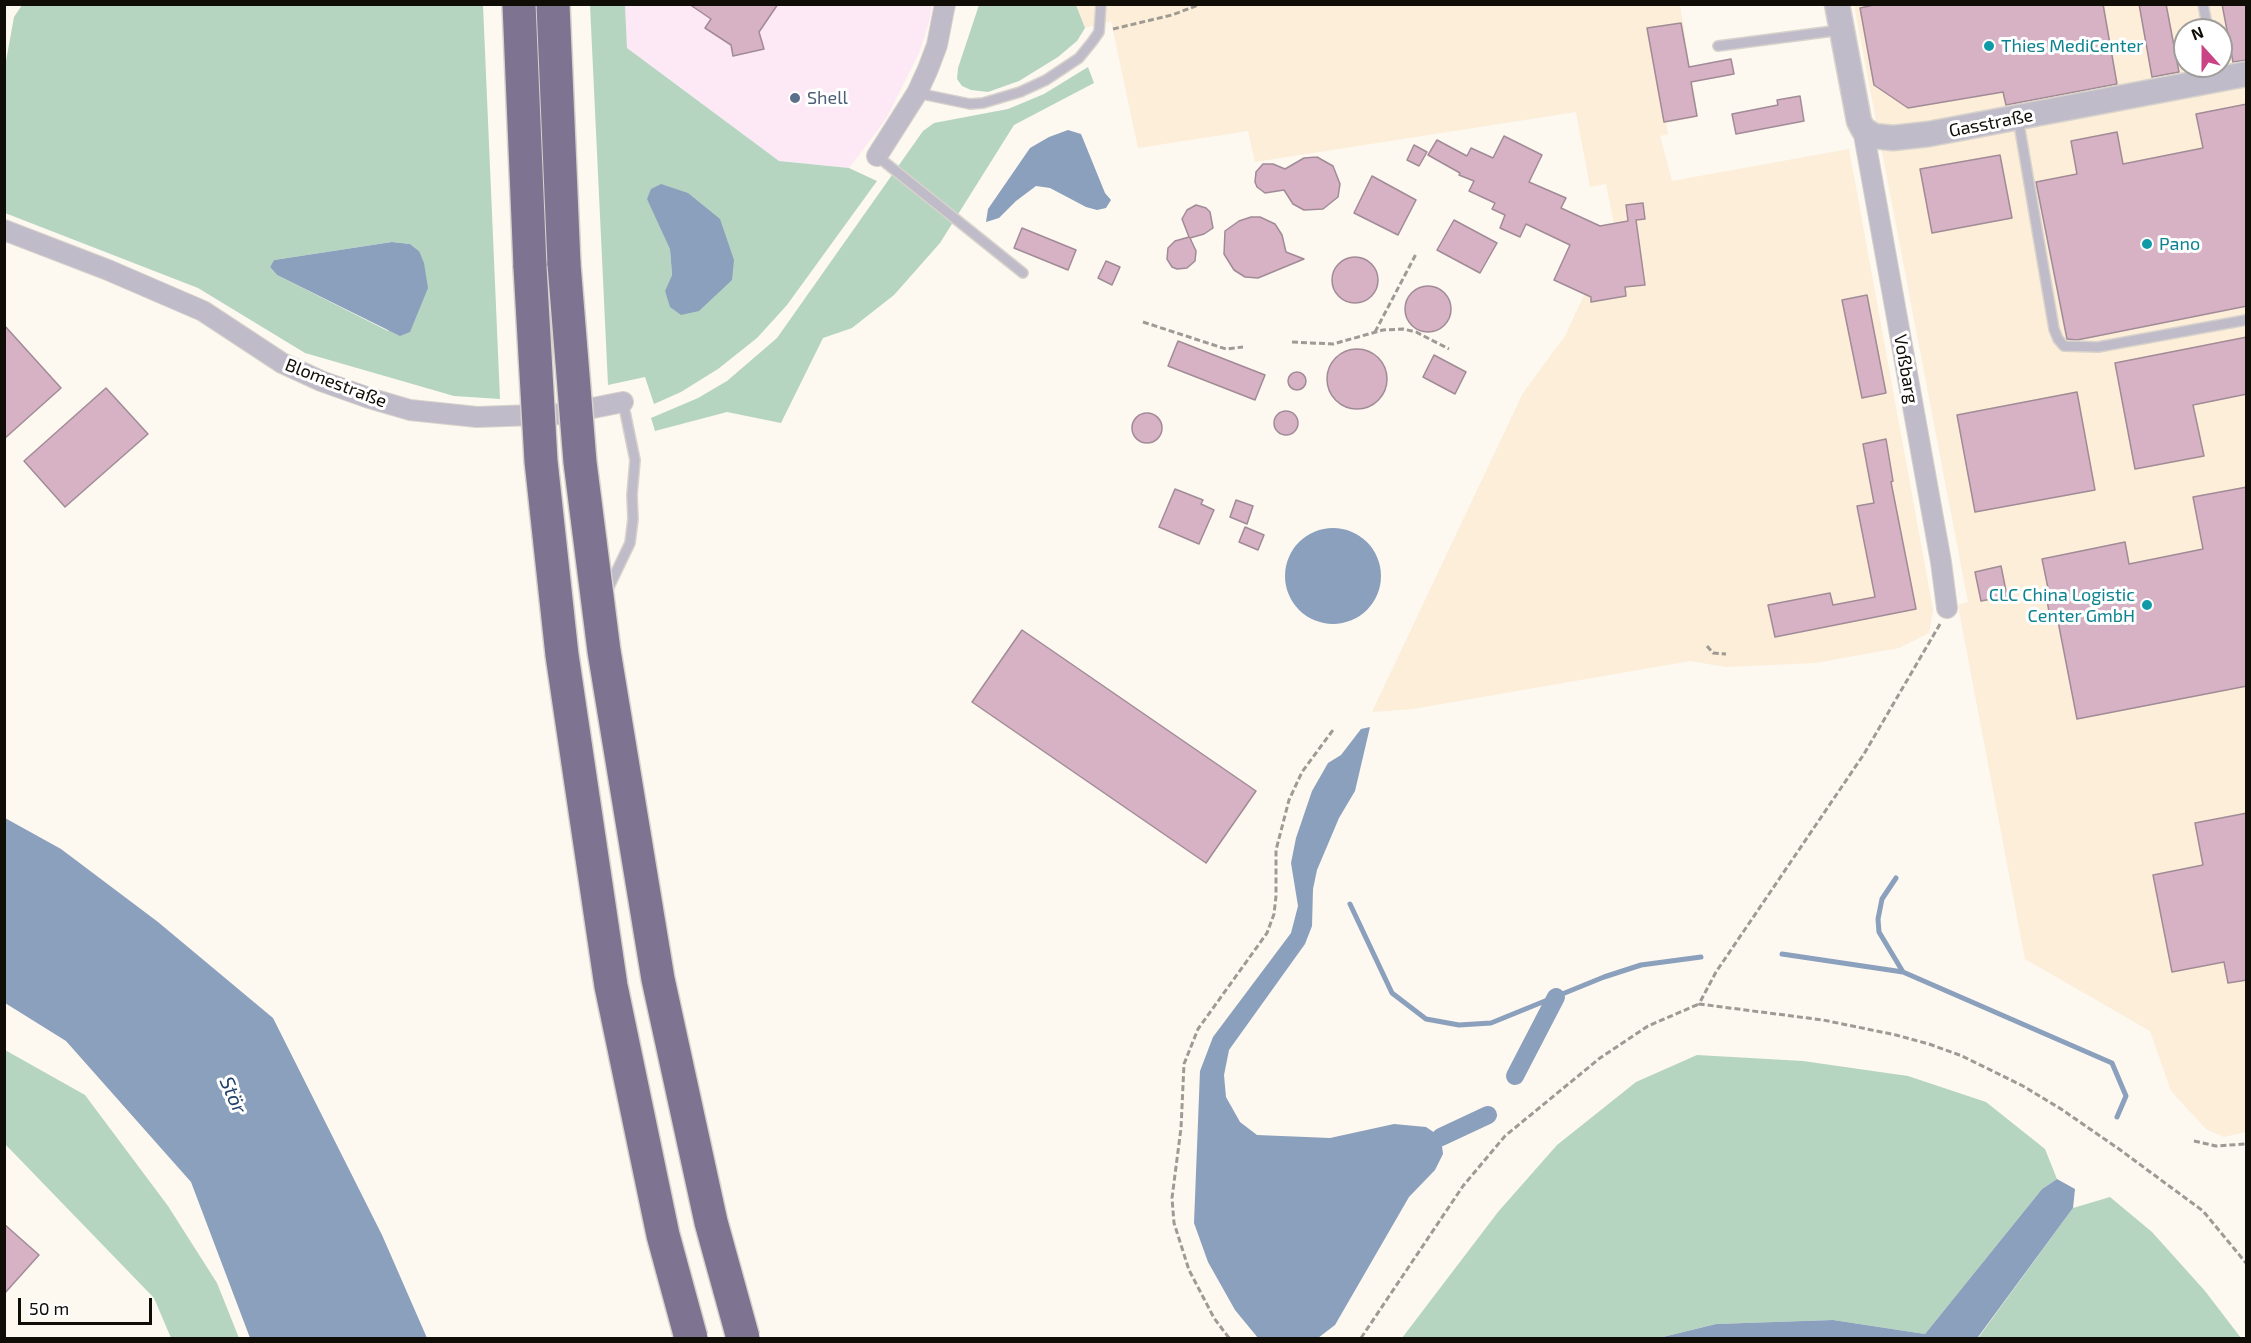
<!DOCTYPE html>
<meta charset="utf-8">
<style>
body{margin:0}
#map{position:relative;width:2251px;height:1343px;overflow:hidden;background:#fdf8f0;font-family:"Exo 2",sans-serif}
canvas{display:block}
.frame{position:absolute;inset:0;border:6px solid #100c06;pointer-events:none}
.north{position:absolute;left:2173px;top:18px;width:60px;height:60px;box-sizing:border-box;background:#fff;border:2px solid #9f9e9b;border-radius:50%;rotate:339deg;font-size:16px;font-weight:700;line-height:24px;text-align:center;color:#100c06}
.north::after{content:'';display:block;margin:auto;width:21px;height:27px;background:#c94485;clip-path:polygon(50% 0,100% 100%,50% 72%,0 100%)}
.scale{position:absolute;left:18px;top:1298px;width:134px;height:27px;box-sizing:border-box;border:3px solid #100c06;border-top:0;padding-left:8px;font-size:18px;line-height:21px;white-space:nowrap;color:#100c06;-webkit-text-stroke:4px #fff;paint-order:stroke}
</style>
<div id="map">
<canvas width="2251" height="1343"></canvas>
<div class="frame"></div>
<div class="north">N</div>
<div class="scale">50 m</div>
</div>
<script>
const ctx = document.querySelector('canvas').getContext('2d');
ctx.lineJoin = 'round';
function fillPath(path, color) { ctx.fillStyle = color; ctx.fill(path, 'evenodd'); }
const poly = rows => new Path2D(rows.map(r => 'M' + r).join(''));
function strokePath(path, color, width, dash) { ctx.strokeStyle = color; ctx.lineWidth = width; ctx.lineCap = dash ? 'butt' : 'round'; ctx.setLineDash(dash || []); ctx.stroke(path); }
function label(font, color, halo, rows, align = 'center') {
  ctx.font = font + ' "Exo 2",sans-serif'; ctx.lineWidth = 6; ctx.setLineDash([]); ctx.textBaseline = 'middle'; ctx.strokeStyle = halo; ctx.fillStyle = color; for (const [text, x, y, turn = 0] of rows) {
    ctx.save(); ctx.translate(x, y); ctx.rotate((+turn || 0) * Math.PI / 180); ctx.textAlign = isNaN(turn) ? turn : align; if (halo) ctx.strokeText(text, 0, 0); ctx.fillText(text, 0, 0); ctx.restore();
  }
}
fillPath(poly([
 [625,5,932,5,930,18,920,51,886,119,849,168,779,161,627,48]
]), '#fde8f6');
fillPath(poly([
 [1076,5,1680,5,1698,117,1666,123,1668,134,1660,136,1672,181,1849,149,1933,610,1929,633,1899,648,1815,663,1726,667,1690,661,1413,709,1372,712,1523,393,1565,336,1615,229,1606,184,1590,187,1576,112,1255,162,1248,131,1138,148,1111,21,1085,28],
 [1854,5,2246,5,2246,1132,2224,1137,2206,1129,2171,1091,2150,1031,2025,959,1958,605,1968,602],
 [2185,30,2221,30,2221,66,2185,66]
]), '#fceed8');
fillPath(poly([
 [22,5,483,5,500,399,454,396,305,353,198,288,5,213,4,72,14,17],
 [392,242,410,244,419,251,388,331,277,275,270,267,274,260],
 [590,5,625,5,627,48,779,161,849,168,877,181,787,305,757,338,718,369,681,392,654,404,645,377,608,385],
 [670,249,681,314,665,292,672,275],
 [979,5,1076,5,1085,28,1077,41,1058,57,1019,81,988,92,971,90,962,86,957,79,958,68],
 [1088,67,1094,83,1014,125,940,243,894,295,852,328,823,338,781,423,727,412,655,431,651,418,698,398,727,381,777,338,923,131,934,123,1008,109,1044,94],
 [5,1050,85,1095,168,1206,217,1283,239,1338,171,1338,154,1298,5,1144],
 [1697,1055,1803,1061,1908,1076,1986,1102,2045,1149,2057,1179,2042,1189,1925,1334,1833,1320,1716,1324,1659,1338,1402,1338,1498,1212,1557,1145,1636,1082],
 [2110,1197,2152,1232,2205,1291,2241,1338,1978,1338,2073,1208]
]), '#b5d5c1');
fillPath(poly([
 [1068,130,1081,134,1105,193,1111,200,1106,208,1097,210,1086,207,1050,188,1036,186,1016,201,999,218,986,222,988,209,1030,148,1049,137],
 [661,184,688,193,720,219,734,260,732,280,699,311,681,315,670,307,665,291,672,275,670,249,647,199,651,189],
 [392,242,410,244,419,251,424,263,428,288,410,332,400,336,277,275,270,267,274,260],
 '1285 576a48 48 0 1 1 96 0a48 48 0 1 1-96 0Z',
 [1370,727,1355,791,1339,818,1317,870,1313,889,1312,926,1305,944,1229,1050,1224,1075,1226,1097,1240,1122,1257,1135,1330,1138,1394,1124,1426,1127,1441,1137,1443,1154,1435,1170,1409,1197,1335,1325,1318,1338,1258,1338,1235,1310,1208,1262,1194,1223,1200,1071,1213,1037,1291,933,1298,906,1291,863,1296,838,1312,791,1328,763,1341,755,1361,729],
 [5,818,61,849,158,922,273,1018,382,1235,427,1338,250,1338,191,1182,66,1041,5,1003],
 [2057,1179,2075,1189,2073,1208,1978,1337,1982,1338,1659,1338,1716,1324,1833,1320,1925,1334,2042,1189]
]), '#8ba0bc');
strokePath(poly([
 [1896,878,1882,899,1878,919,1879,932,1903,972,2112,1063,2126,1096,2117,1117],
 [1350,904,1392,993,1426,1019,1459,1025,1491,1023,1604,977,1641,965,1701,957],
 [1782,954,1903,972]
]), '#8ba0bc', 5);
strokePath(poly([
 [1515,1076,1556,997],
 [1441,1137,1488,1115]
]), '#8ba0bc', 18);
const building = poly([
 [689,4,778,4,759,32,764,49,733,56,731,45,705,28,711,19,689,4],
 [1878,4,2103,4,2117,84,2006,105,2003,92,1908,108,1874,85,1860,8,1878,4],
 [2139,4,2166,4,2179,72,2152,77,2139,4],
 [2222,4,2247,4,2247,60,2233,62,2222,4],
 [1681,23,1689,67,1731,59,1734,74,1691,82,1697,116,1664,122,1647,28,1681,23],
 [1800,96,1804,121,1736,134,1732,114,1778,105,1777,100,1800,96],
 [2247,104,2247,306,2077,340,2067,339,2036,182,2077,174,2071,141,2117,132,2123,164,2203,148,2196,114,2247,104],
 [1504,136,1542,155,1529,182,1566,198,1561,208,1600,226,1628,221,1626,205,1643,203,1645,219,1636,220,1645,285,1625,287,1626,296,1591,302,1591,297,1554,280,1570,245,1526,224,1520,237,1500,228,1505,215,1492,209,1495,203,1469,191,1474,181,1459,175,1460,173,1428,155,1437,140,1467,156,1471,148,1493,158,1504,136],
 [1414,145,1427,152,1419,166,1407,160,1414,145],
 [2000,155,2012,218,1932,233,1920,169,2000,155],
 [1317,157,1333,166,1340,184,1338,197,1323,209,1304,210,1293,204,1284,190,1265,193,1257,187,1255,182,1256,172,1263,164,1273,164,1285,169,1304,158,1317,157],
 [1372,176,1416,200,1398,235,1354,213,1372,176],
 [1196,205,1206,208,1210,212,1213,228,1204,234,1190,238,1196,251,1195,261,1187,268,1177,269,1172,267,1167,259,1168,248,1175,241,1189,237,1182,219,1187,210,1196,205],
 [1251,217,1260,217,1275,224,1282,235,1286,252,1304,259,1258,278,1245,277,1234,270,1224,254,1225,231,1239,221,1251,217],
 [1454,220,1497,243,1480,273,1437,250,1454,220],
 [1022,228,1076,250,1068,270,1014,248,1022,228],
 '1332 280a23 23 0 1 1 46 0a23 23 0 1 1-46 0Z',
 [1106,261,1120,267,1112,285,1098,278,1106,261],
 '1405 309a23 23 0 1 1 46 0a23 23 0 1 1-46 0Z',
 [1867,295,1886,393,1862,398,1842,300,1867,295],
 [4,325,61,388,4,439,4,325],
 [2247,337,2247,394,2193,405,2204,456,2135,469,2115,363,2247,337],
 [1178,341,1265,375,1255,400,1168,366,1178,341],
 '1327 379a30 30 0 1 1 60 0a30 30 0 1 1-60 0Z',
 [1434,355,1466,372,1455,394,1423,377,1434,355],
 '1288 381a9 9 0 1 1 18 0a9 9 0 1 1-18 0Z',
 [106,388,148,434,65,507,24,461,106,388],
 [2077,392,2095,490,1975,512,1957,415,2077,392],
 '1274 423a12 12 0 1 1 24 0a12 12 0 1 1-24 0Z',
 '1132 428a15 15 0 1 1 30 0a15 15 0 1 1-30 0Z',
 [1886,439,1893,481,1891,482,1916,609,1775,637,1768,605,1830,593,1833,605,1875,597,1857,506,1874,503,1863,444,1886,439],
 [2247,487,2247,686,2077,719,2057,616,2050,618,2046,594,2049,593,2042,559,2125,542,2129,564,2203,549,2193,497,2247,487],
 [1175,489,1203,500,1201,504,1214,510,1199,544,1159,527,1175,489],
 [1236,500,1253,506,1247,524,1230,517,1236,500],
 [1245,527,1264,535,1258,550,1239,542,1245,527],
 [2001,566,2007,596,1981,601,1975,572,2001,566],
 [1022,630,1256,791,1206,863,972,702,1022,630],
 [2247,813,2247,980,2228,983,2224,962,2172,972,2153,875,2203,865,2195,823,2247,813],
 [4,1224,39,1255,4,1294,4,1224]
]);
fillPath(building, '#d6b2c4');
strokePath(building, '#a18b96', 1.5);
const service = poly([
 [2203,4,2208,30],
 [1718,46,1841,30],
 [917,93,970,104,983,103,1020,92,1046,80,1079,58,1092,42,1099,32,1101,4],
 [2018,118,2054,329,2058,339,2064,346,2098,347,2246,320],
 [877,156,1023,273],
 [607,591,630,543,633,519,632,495,635,460,623,402]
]);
const minor = poly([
 [1863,129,1941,562,1947,608],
 [877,156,917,93,928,69,937,45,945,4],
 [4,230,108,270,203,311,282,363,321,381,369,398,410,410,477,417,563,414,623,402]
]);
const tertiary = poly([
 [1837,4,1859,121,1863,129,1874,136,1893,138,1929,134,2246,74]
]);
const motorway = poly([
 [519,4,530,267],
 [553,4,564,264]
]);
strokePath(service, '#d7d2cb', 12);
strokePath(minor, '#d7d2cb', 22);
strokePath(tertiary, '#d7d2cb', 27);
strokePath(motorway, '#d7d2cb', 36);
strokePath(poly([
 [1113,29,1172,15,1201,4],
 [1143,322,1226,349,1243,347],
 [1375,332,1416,254],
 [1292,342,1333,344,1383,330,1403,329,1416,332,1449,349],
 [1940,624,1864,754,1716,972,1699,1004,1823,1020,1896,1035,1929,1044,1962,1056,2023,1086,2061,1109,2119,1149,2203,1211,2246,1263],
 [1707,646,1713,653,1726,654],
 [2194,1141,2216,1146,2246,1144],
 [1229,1338,1214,1318,1189,1270,1174,1223,1172,1198,1181,1128,1184,1064,1198,1029,1267,933,1274,914,1276,896,1276,850,1289,800,1302,772,1333,730],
 [1361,1338,1463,1186,1505,1136,1600,1058,1648,1026,1699,1004]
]), '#9f9a93', 3, [6, 3]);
strokePath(service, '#bfbbc9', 9);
strokePath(minor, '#bfbbc9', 20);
strokePath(tertiary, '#bfbbc9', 24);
strokePath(motorway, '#7e7391', 33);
const motorwayBridge = poly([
 [564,264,580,462,604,651,658,979,711,1222,743,1338],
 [530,267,541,461,562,655,611,986,663,1235,691,1338]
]);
strokePath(motorwayBridge, '#d7d2cb', 36, []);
strokePath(motorwayBridge, '#7e7391', 33);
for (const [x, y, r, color] of [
 [1989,46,6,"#0f9aa8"],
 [795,98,6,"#5c6f8a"],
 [2147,244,6,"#0f9aa8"],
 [2147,605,6,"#0f9aa8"]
]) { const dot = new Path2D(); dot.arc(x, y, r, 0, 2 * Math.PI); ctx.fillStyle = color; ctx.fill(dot); strokePath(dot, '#fff', 2); }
label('18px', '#0d838f', '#fff', [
 ["Thies MediCenter",2001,46],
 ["Pano",2159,244],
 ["CLC China Logistic",2135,595,"right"],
 ["Center GmbH",2135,616,"right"]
], 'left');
label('18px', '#4e5e75', '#fff', [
 ["Shell",807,98]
], 'left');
label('18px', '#100c06', '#fff', [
 ["Gasstraße",1991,123,-11],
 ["Voßbarg",1906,369,80],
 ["Blomestraße",336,383,21]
]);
label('italic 20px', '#224168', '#fff', [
 ["Stör",233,1095,66]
]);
</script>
